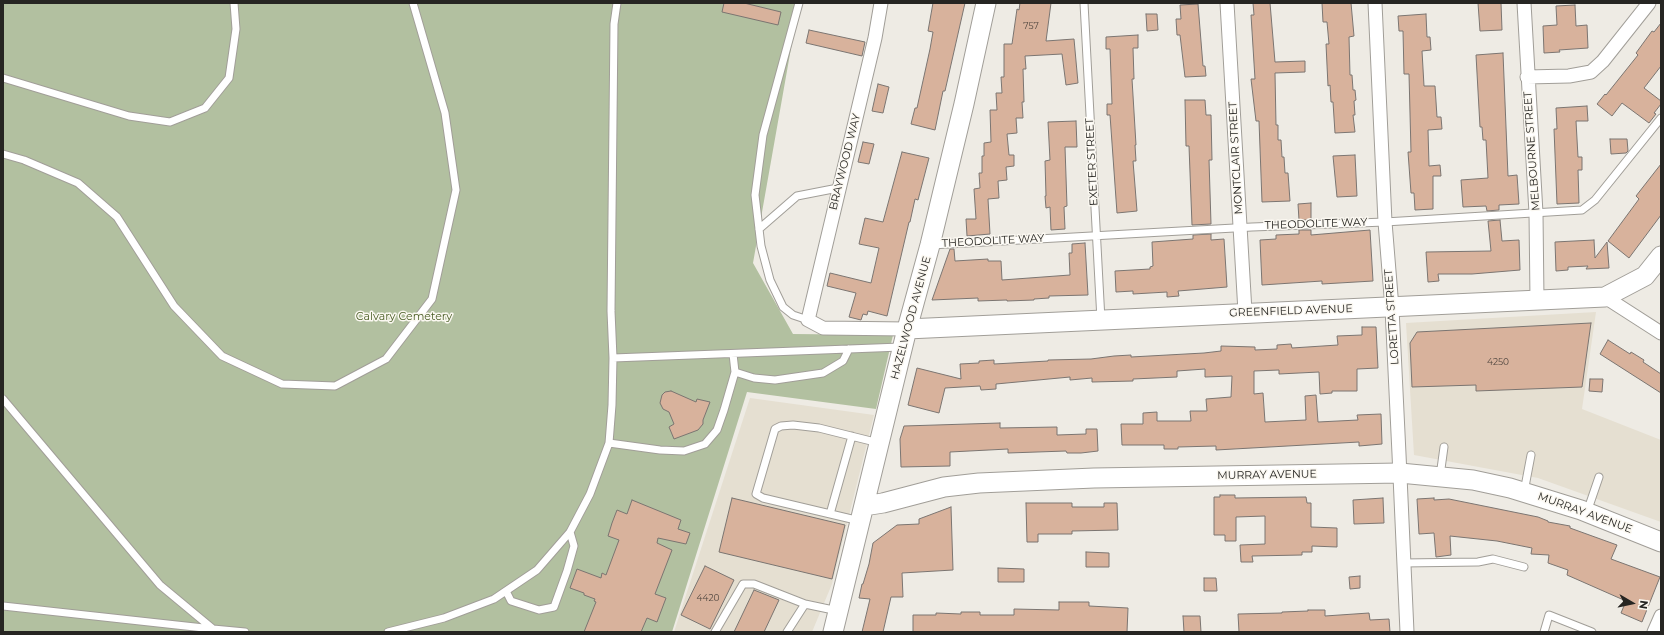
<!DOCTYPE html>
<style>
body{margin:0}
#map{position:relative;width:1664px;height:635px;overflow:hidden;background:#eeebe4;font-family:Montserrat,sans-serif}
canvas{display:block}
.frame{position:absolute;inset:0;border:4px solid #262522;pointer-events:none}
.north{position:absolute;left:1612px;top:583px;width:40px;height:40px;-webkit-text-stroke:3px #fbf8f1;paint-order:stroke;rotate:99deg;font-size:11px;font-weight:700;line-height:16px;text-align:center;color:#262522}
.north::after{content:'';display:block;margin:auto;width:14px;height:18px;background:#262522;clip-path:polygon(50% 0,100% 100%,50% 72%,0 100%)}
</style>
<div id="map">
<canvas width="1664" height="635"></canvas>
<div class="frame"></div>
<div class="north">N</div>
</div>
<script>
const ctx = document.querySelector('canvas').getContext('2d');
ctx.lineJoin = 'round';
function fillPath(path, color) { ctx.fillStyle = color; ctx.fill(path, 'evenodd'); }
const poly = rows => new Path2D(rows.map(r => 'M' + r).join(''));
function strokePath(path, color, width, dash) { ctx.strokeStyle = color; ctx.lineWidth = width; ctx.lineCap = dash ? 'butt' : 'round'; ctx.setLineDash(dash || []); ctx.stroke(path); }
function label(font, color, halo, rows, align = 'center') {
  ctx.font = font + ' Montserrat,sans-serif'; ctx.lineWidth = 3; ctx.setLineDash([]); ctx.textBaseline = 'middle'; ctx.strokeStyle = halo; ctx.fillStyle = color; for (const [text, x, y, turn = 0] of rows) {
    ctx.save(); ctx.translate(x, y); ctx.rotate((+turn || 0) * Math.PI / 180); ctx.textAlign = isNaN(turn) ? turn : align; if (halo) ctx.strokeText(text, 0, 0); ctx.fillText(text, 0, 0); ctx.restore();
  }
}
fillPath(poly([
 [1596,312,1582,409,1661,440,1661,522,1538,478,1414,455,1406,323],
 [750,398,874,415,832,584,812,632,674,632]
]), '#e5dfd1');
fillPath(poly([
 [3,3,799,3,753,263,793,334,893,335,876,409,747,392,672,632,3,632]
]), '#b2c0a0');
const building = poly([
 [724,3,744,3,781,12,778,25,722,12,724,3],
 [933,3,965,3,945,91,943,91,935,130,911,124,915,108,917,108,930,49,933,32,928,31,933,3],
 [1020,3,1051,3,1046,41,1074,39,1078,83,1066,85,1062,54,1025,56,1026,69,1023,69,1024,102,1022,102,1023,118,1016,118,1017,133,1007,134,1009,155,1014,155,1014,166,1006,167,1007,180,998,181,999,198,988,199,990,234,967,236,966,219,976,219,974,189,980,188,979,173,982,173,982,156,984,156,984,143,991,142,990,110,997,110,996,93,1002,93,1001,77,1004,77,1004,44,1012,44,1017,9,1019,10,1020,3],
 [1253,3,1270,3,1275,62,1305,61,1305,72,1275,73,1276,125,1278,125,1278,140,1281,140,1282,157,1284,157,1285,173,1288,173,1290,201,1262,202,1259,121,1256,121,1251,79,1255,79,1251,15,1254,15,1253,3],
 [1322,3,1351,3,1354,36,1349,37,1350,75,1352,75,1353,90,1355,90,1356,100,1354,101,1355,115,1353,115,1355,132,1335,133,1333,102,1331,102,1330,85,1328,86,1326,44,1329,44,1327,22,1323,22,1322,3],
 [1478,3,1501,3,1502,30,1480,31,1478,3],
 [1198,4,1203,66,1205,66,1206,76,1185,77,1180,35,1177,35,1176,19,1181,19,1180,5,1198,4],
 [1575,5,1576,26,1587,25,1588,48,1559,50,1560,52,1544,53,1543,26,1557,25,1556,6,1575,5],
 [1146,14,1157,14,1158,30,1147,31,1146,14],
 [1426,14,1427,37,1430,37,1431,50,1422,51,1424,86,1435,86,1437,117,1441,117,1442,129,1428,130,1429,166,1440,165,1441,176,1433,176,1433,209,1415,210,1414,193,1411,193,1408,152,1411,152,1409,74,1404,74,1403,31,1399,31,1398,16,1426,14],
 [1661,23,1661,66,1644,88,1661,101,1661,104,1654,113,1656,114,1649,123,1622,103,1612,116,1597,104,1605,94,1606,95,1638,55,1636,53,1652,31,1654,32,1661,23],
 [809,30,865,42,862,56,806,43,809,30],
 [1138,35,1138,48,1133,48,1134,79,1132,79,1136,145,1135,145,1136,161,1133,161,1137,211,1117,213,1110,115,1107,115,1107,104,1112,104,1110,49,1106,49,1106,37,1138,35],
 [1503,53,1508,176,1517,175,1519,204,1499,205,1499,210,1487,211,1486,206,1463,207,1461,180,1488,178,1486,140,1483,140,1482,127,1480,127,1476,55,1503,53],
 [878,84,889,87,883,113,872,111,878,84],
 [1185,100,1205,100,1206,115,1211,115,1212,160,1209,160,1211,224,1192,225,1189,146,1186,146,1185,100],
 [1587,106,1588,121,1576,121,1578,157,1582,157,1582,170,1578,170,1579,203,1557,204,1554,129,1557,129,1556,108,1587,106],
 [1076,121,1077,147,1065,147,1067,206,1064,207,1065,229,1051,230,1050,207,1046,208,1045,196,1046,196,1045,161,1050,160,1048,122,1076,121],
 [1610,139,1627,139,1628,151,1626,153,1611,154,1610,139],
 [863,142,874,144,869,164,858,162,863,142],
 [902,152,929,158,918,200,915,199,910,222,909,222,887,316,868,311,867,315,863,314,861,320,849,317,856,293,827,286,830,273,871,283,879,248,859,244,865,218,883,222,902,152],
 [1355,155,1357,196,1337,197,1333,156,1355,155],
 [1661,164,1661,215,1629,258,1608,241,1639,199,1636,196,1661,164],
 [1311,203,1311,220,1299,220,1298,204,1311,203],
 [1500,220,1502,241,1519,240,1520,270,1472,274,1438,274,1439,281,1428,282,1426,252,1491,251,1488,221,1500,220],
 [1299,230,1311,230,1311,235,1370,230,1373,281,1322,284,1322,281,1262,285,1260,240,1276,239,1276,235,1299,234,1299,230],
 [1211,234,1211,240,1224,239,1227,287,1178,291,1179,296,1167,297,1167,292,1133,294,1133,291,1116,292,1115,271,1150,269,1150,267,1153,266,1152,242,1193,239,1193,235,1211,234],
 [1594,240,1595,258,1607,242,1609,268,1586,269,1588,266,1568,267,1568,270,1556,271,1555,242,1594,240],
 [1085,243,1088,295,1049,296,1049,298,1034,299,1034,300,1007,301,1007,300,978,301,978,298,932,300,950,249,954,249,955,261,988,259,988,261,1001,261,1002,280,1070,275,1069,253,1072,253,1072,244,1085,243],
 [1591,323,1582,387,1476,391,1476,385,1412,387,1410,343,1417,332,1591,323],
 [1362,327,1376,327,1378,368,1357,369,1357,391,1332,391,1332,393,1320,394,1319,372,1279,374,1279,370,1254,371,1254,394,1263,393,1265,422,1306,420,1305,396,1316,395,1318,422,1358,420,1357,415,1381,414,1382,444,1359,446,1359,442,1216,450,1216,446,1178,447,1178,449,1164,449,1164,445,1122,445,1121,424,1143,424,1143,413,1157,412,1157,421,1191,421,1190,411,1207,411,1206,399,1231,397,1232,376,1205,377,1205,369,1177,371,1177,377,1133,379,1133,381,1092,382,1092,378,1070,380,1070,377,996,384,996,389,981,390,980,386,945,388,939,413,908,405,917,368,961,379,960,364,979,363,979,361,994,360,994,364,1048,361,1048,360,1091,359,1114,356,1131,355,1131,357,1204,353,1221,351,1221,346,1255,347,1255,350,1277,349,1277,345,1291,344,1292,348,1338,345,1337,336,1362,335,1362,327],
 [1608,340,1630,354,1631,352,1644,360,1643,362,1661,374,1661,393,1600,354,1608,340],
 [1590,379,1603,379,1602,392,1589,391,1590,379],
 [671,391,696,402,697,399,710,402,703,420,703,424,698,430,674,439,669,427,674,424,669,412,663,409,660,403,662,395,665,392,671,391],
 [1000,423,1000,428,1057,427,1057,435,1086,434,1086,429,1097,429,1098,451,1081,453,1067,453,1066,451,1008,453,1008,449,950,452,950,466,901,467,900,439,904,426,1000,423],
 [1220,495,1235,495,1235,498,1306,497,1307,503,1311,503,1311,527,1337,528,1337,547,1312,546,1312,552,1302,552,1302,555,1252,556,1253,562,1241,562,1240,545,1265,544,1265,516,1236,517,1236,541,1225,541,1225,535,1214,535,1214,497,1220,497,1220,495],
 [732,498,845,525,832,579,719,552,732,498],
 [1383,498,1384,523,1354,524,1353,500,1383,498],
 [1434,498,1434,500,1449,499,1538,517,1548,521,1548,522,1570,526,1570,528,1617,545,1611,559,1660,577,1642,622,1621,613,1626,601,1567,575,1568,570,1548,563,1549,555,1531,554,1532,548,1497,541,1450,536,1451,555,1436,557,1434,533,1419,534,1417,499,1434,498],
 [632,500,681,520,678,529,690,533,686,544,658,538,657,543,672,550,655,594,666,598,657,622,647,618,641,632,584,632,596,602,594,601,595,599,584,595,584,593,570,588,577,569,601,578,602,573,606,575,619,540,608,536,612,523,617,510,627,514,632,500],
 [1026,503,1072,503,1072,507,1104,507,1104,503,1117,503,1118,530,1072,531,1072,534,1038,534,1038,542,1027,542,1026,503],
 [951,507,953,570,902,573,903,597,891,597,883,632,862,632,870,599,859,598,862,584,863,584,869,564,873,543,897,525,919,524,919,519,951,507],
 [1086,552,1109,553,1109,567,1086,567,1086,552],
 [705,566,734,580,710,629,681,615,705,566],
 [998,568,1024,569,1024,582,998,582,998,568],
 [1360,576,1360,588,1350,589,1349,577,1360,576],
 [1204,578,1216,578,1217,591,1204,591,1204,578],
 [754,590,779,600,764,632,734,632,754,590],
 [1059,602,1089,602,1089,606,1128,608,1127,632,913,632,913,615,936,615,936,613,961,614,961,612,980,612,980,615,1014,615,1014,609,1059,610,1059,602],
 [1308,610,1325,610,1325,616,1369,613,1370,620,1389,619,1390,632,1239,632,1238,614,1282,613,1282,612,1308,611,1308,610],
 [1183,616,1200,616,1201,632,1184,632,1183,616]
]);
fillPath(building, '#d8b29c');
strokePath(building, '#7b7571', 1);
const service = poly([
 [799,3,763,135,755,195,761,246,770,280,783,307,793,315,808,320],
 [1084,3,1101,320],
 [3,78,129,116,170,122,205,108,229,78,236,29,234,3],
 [3,154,24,160,78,183,117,217,174,306,222,356,282,384,335,386,386,359,432,299,456,190,445,113,413,3],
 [759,229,797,196,838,188],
 [931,245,1252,227,1385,222,1582,210,1595,200,1661,118],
 [613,358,901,347],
 [735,372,754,378,775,380,823,373,843,361,849,349],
 [3,399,160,585,213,629,245,632],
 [609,443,660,450,684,451,705,444,717,430,724,410,735,372,733,354],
 [1440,476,1444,447],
 [1524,492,1531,455],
 [1587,512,1599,477],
 [830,514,852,436],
 [860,521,763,498,756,494,775,429,781,426,793,425,819,428,879,443],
 [1403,563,1478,562,1493,559,1524,567],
 [506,591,511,601,539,610,554,607,567,571,574,546,570,532],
 [3,606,213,629],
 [388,632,444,618,494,599,537,570,570,532,590,494,609,443,612,405,613,358,611,311,614,24,617,3],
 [715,632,743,584,754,584,805,604,838,611],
 [787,632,805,604],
 [1544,632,1549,615,1592,632]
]);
const minor = poly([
 [881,3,875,38,808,320,823,328,907,329],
 [1227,3,1245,312],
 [1375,3,1385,222,1392,308,1399,454,1407,632],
 [1524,3,1536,213,1537,300],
 [1527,77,1569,76,1591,72,1603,61,1649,3],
 [1605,297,1661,333],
 [1654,632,1661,616]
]);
const secondary = poly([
 [907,329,1605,297,1645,276,1661,256],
 [864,506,883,503,944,487,979,483,1094,478,1400,473,1473,480,1510,488,1581,510,1661,542],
 [833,632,907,329,930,245,964,104,986,3]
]);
strokePath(service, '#a19e98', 9);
strokePath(minor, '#a19e98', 15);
strokePath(secondary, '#a19e98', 21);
strokePath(service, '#fff', 7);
strokePath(minor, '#fff', 13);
strokePath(secondary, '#fff', 19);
label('9px', '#524840', null, [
 ["757",1031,26],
 ["4250",1498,362],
 ["4420",708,598]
]);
label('11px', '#262522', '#fbf8f1', [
 ["MELBOURNE STREET",1532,151,-94],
 ["MONTCLAIR STREET",1236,158,-93],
 ["BRAYWOOD WAY",845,162,-76],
 ["EXETER STREET",1092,162,-93],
 ["THEODOLITE WAY",1316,224,-2],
 ["THEODOLITE WAY",993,241,-3],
 ["GREENFIELD AVENUE",1291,311,-2],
 ["LORETTA STREET",1392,317,-94],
 ["HAZELWOOD AVENUE",911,318,-75],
 ["MURRAY AVENUE",1267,475,-1],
 ["MURRAY AVENUE",1585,513,20]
]);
label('11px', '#4a5e26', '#fbf8f1', [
 ["Calvary Cemetery",404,317]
]);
</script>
